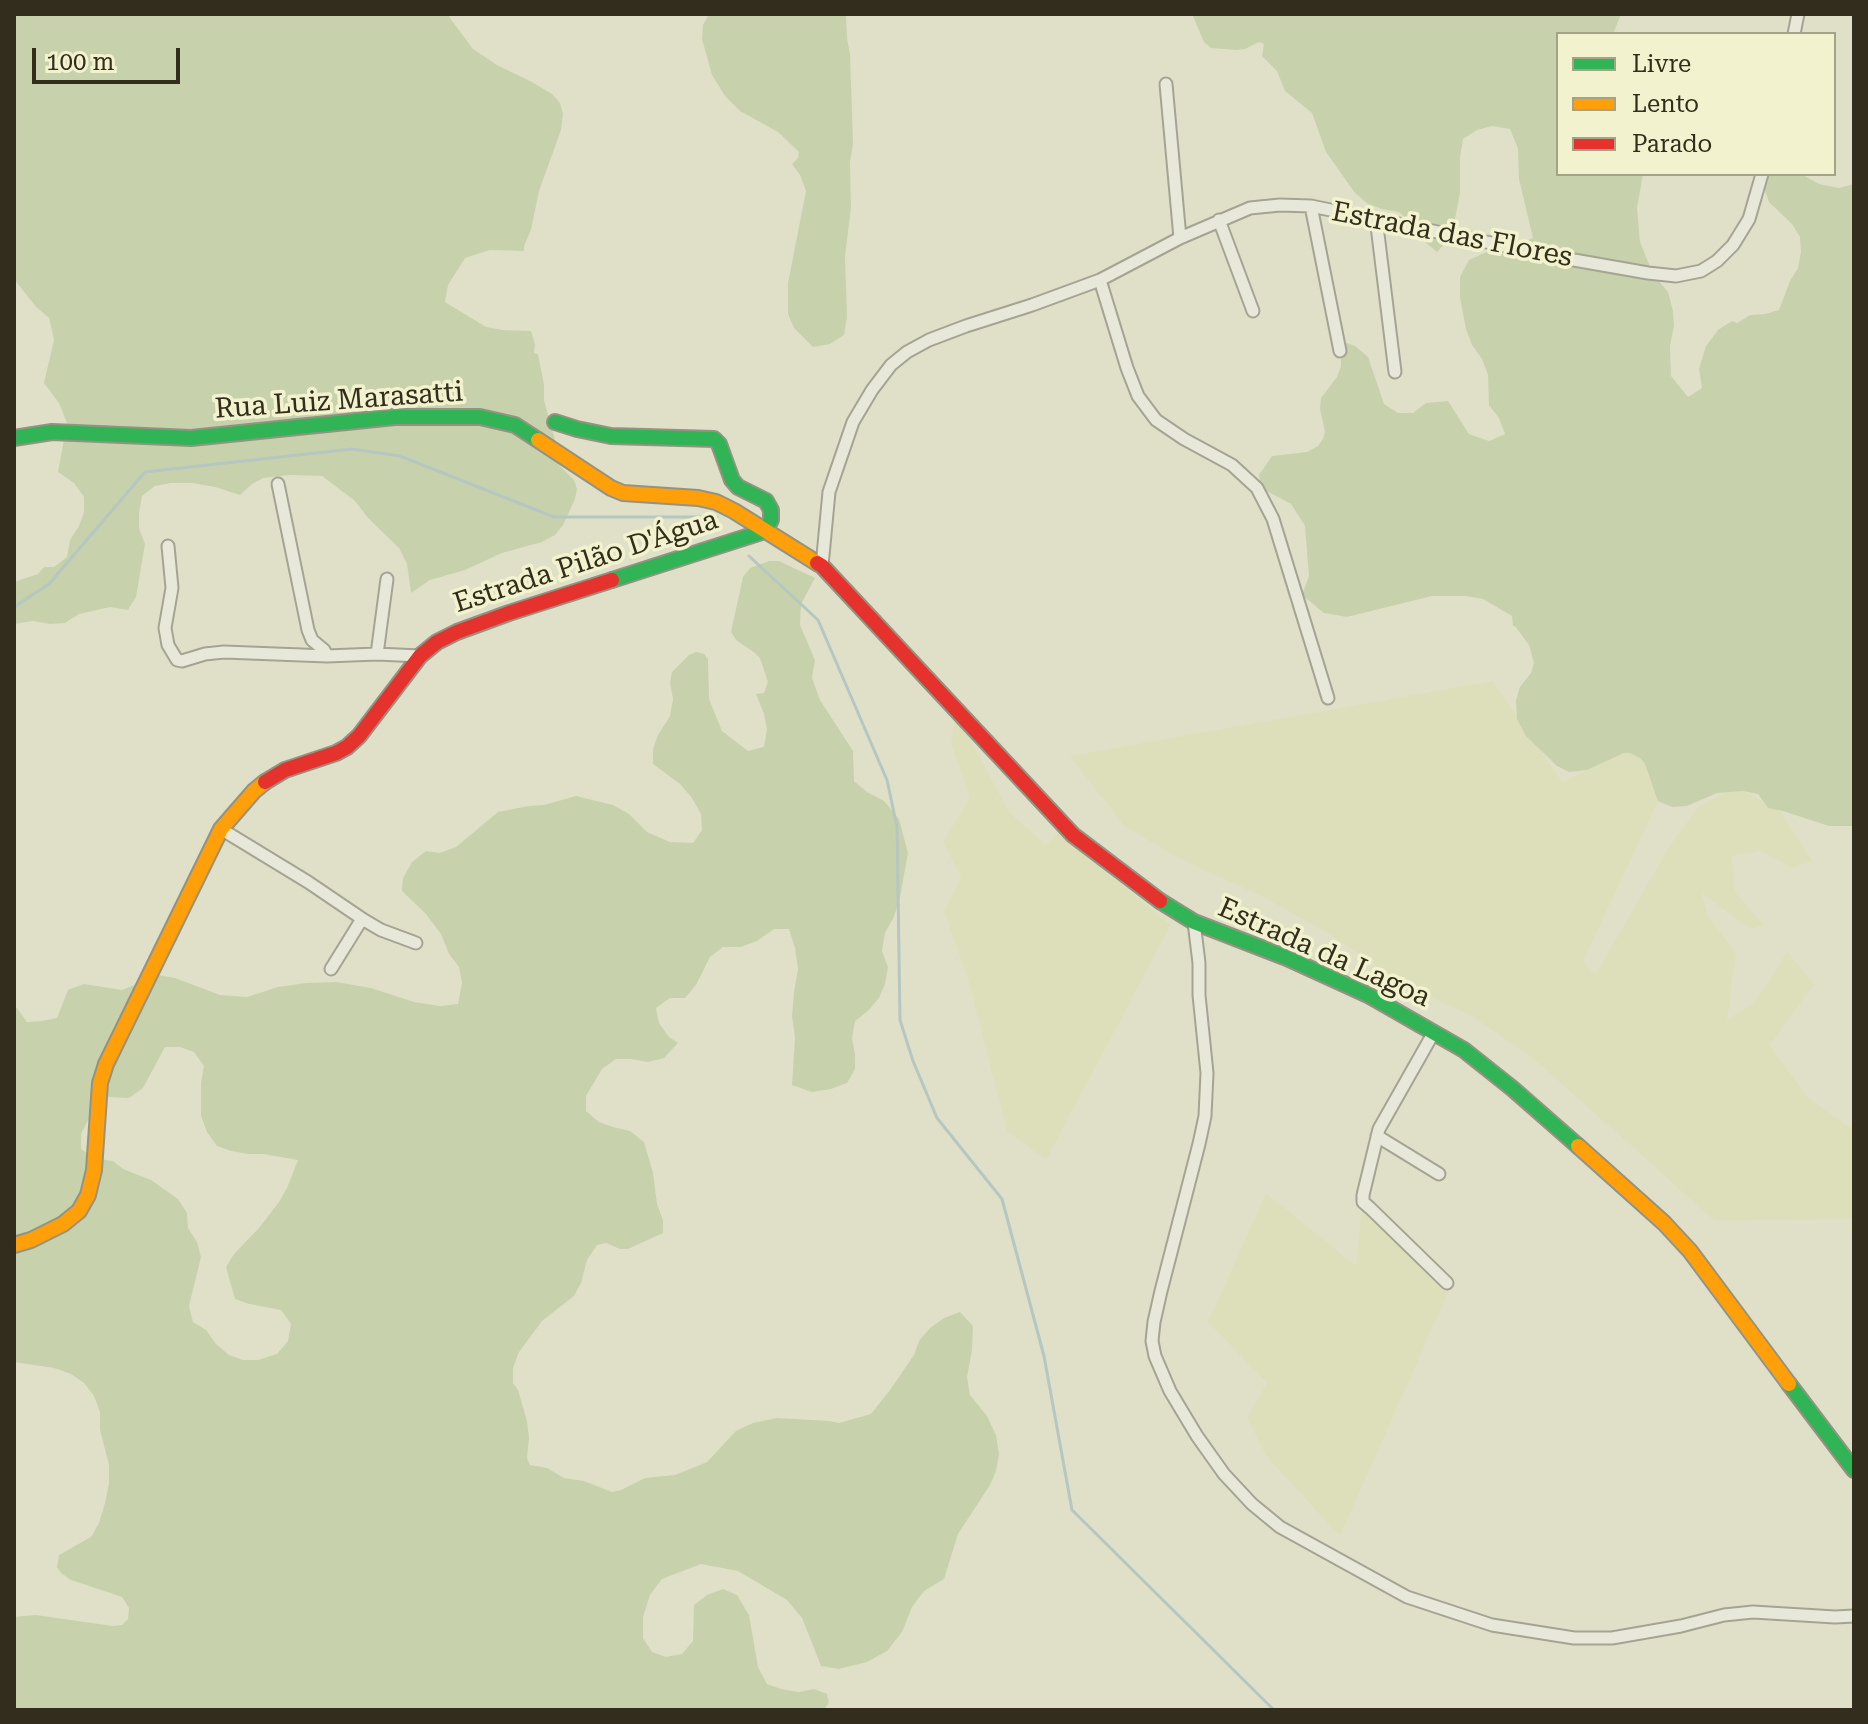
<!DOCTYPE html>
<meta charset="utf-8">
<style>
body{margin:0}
#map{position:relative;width:1868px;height:1724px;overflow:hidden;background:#e0e0c9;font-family:"Roboto Serif",serif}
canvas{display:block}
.frame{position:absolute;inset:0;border:16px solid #322d1c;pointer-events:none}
.legend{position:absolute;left:1556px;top:32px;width:280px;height:144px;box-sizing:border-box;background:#f2f2ce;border:2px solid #a5a387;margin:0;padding:10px 14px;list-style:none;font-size:24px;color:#322d1c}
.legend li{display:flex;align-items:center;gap:16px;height:40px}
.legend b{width:40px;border:2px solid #a5a387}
.scale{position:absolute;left:32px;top:48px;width:148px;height:36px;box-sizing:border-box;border:4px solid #322d1c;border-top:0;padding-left:10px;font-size:24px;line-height:28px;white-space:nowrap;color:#322d1c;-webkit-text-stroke:6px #f2f2ce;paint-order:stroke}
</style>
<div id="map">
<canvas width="1868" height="1724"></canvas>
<div class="frame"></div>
<ul class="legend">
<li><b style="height:10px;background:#30b455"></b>Livre</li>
<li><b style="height:10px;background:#ff9f0a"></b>Lento</li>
<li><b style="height:10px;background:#e5322d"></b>Parado</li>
</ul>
<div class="scale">100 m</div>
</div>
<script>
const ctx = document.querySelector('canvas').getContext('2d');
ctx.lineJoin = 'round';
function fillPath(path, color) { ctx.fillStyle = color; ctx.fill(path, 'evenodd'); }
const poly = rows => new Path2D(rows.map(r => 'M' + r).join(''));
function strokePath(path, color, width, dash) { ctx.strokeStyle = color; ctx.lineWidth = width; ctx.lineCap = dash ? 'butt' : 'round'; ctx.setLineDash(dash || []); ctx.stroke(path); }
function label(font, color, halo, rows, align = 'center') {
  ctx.font = font + ' "Roboto Serif",serif'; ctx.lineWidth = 7; ctx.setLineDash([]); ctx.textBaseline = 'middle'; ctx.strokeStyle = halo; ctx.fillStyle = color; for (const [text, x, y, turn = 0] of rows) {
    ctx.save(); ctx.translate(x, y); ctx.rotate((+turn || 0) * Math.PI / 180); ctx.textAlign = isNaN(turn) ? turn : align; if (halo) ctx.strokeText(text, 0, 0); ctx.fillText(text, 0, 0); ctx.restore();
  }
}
fillPath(poly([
 [1493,681,1562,782,1633,749,1664,789,1583,961,1595,975,1669,847,1699,806,1737,787,1781,812,1812,861,1792,868,1761,851,1732,856,1735,892,1764,925,1750,929,1702,893,1708,917,1736,953,1727,1021,1755,1002,1787,952,1814,984,1770,1045,1807,1097,1854,1130,1854,1219,1715,1221,1534,1059,1472,1016,1414,990,1324,931,1263,897,1181,859,1124,826,1070,756],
 [956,713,1009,812,1046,845,1058,833,1171,925,1046,1160,1007,1131,968,979,944,911,961,877,943,842,970,798,951,743],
 [1266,1193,1356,1266,1362,1205,1450,1288,1340,1536,1266,1456,1247,1418,1267,1383,1208,1322]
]), '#dcdfba');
fillPath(poly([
 [14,14,449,14,450,18,473,49,497,65,530,81,552,94,560,103,563,114,561,130,539,191,531,230,524,246,524,251,490,250,465,258,448,285,445,302,486,327,503,330,531,331,535,344,534,353,538,354,544,385,544,400,548,415,557,447,553,459,574,480,577,489,575,499,563,525,555,535,542,542,502,553,465,570,430,580,411,593,407,564,399,548,368,518,355,501,322,476,290,475,263,478,252,484,240,495,215,487,192,483,171,483,155,486,142,496,139,513,139,528,145,544,136,597,128,610,110,607,79,614,65,623,50,624,33,621,14,624,14,582,38,574,44,567,54,567,67,557,70,540,79,526,84,512,84,497,74,483,58,472,67,423,59,403,44,383,54,340,49,318,36,307,14,279],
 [709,14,846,14,847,38,850,54,853,144,850,162,851,207,845,257,847,317,844,335,830,344,813,347,794,328,788,314,788,283,806,191,800,175,792,164,798,158,799,152,778,132,740,111,725,96,712,75,702,39,703,25],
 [1192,14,1621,14,1613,34,1558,34,1558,174,1643,174,1637,208,1640,242,1653,274,1668,292,1673,311,1674,326,1670,346,1671,376,1688,397,1702,388,1699,369,1706,346,1718,330,1732,321,1737,323,1750,315,1765,314,1779,310,1790,281,1798,268,1801,252,1800,237,1792,224,1769,202,1764,188,1764,174,1801,174,1819,184,1839,188,1854,184,1854,826,1829,826,1783,811,1768,808,1758,794,1743,791,1717,793,1687,806,1672,807,1658,801,1645,764,1640,758,1630,753,1624,753,1587,770,1569,772,1557,766,1526,736,1517,719,1516,700,1520,687,1531,673,1534,663,1529,645,1515,626,1513,626,1512,616,1483,599,1465,596,1432,596,1347,617,1324,613,1302,595,1309,576,1305,526,1291,504,1265,490,1260,482,1259,475,1272,456,1307,452,1318,446,1323,439,1325,432,1320,409,1321,398,1337,377,1341,366,1341,341,1355,346,1368,357,1384,404,1398,413,1413,413,1426,403,1448,401,1469,434,1489,441,1505,434,1499,418,1489,405,1488,375,1482,359,1472,345,1466,329,1460,298,1460,277,1469,260,1502,245,1517,245,1533,238,1519,179,1518,149,1510,129,1492,126,1477,130,1463,139,1460,157,1460,193,1455,219,1449,239,1437,252,1424,241,1415,227,1399,212,1382,209,1368,204,1355,193,1326,152,1312,113,1285,91,1277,71,1262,56,1264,44,1259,42,1245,49,1237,50,1211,48,1204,42],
 [769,561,779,561,815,578,801,604,800,625,815,660,812,678,820,700,853,751,854,781,867,792,884,801,899,819,904,838,908,853,900,897,894,917,885,933,882,951,888,967,885,984,879,998,868,1011,855,1021,852,1038,855,1054,855,1069,847,1083,831,1089,812,1092,792,1085,795,1038,792,1016,794,992,798,969,795,948,789,929,774,929,757,941,741,947,723,947,710,957,696,985,685,998,670,998,656,1008,659,1023,669,1037,678,1043,664,1058,648,1062,631,1059,616,1059,602,1069,586,1096,586,1111,599,1122,613,1127,630,1131,644,1142,653,1173,657,1204,663,1220,663,1233,628,1249,620,1249,606,1243,597,1245,587,1260,581,1283,574,1296,542,1321,519,1352,513,1368,513,1383,518,1390,527,1421,529,1438,527,1458,530,1465,547,1468,564,1478,584,1481,612,1492,621,1490,645,1478,675,1475,707,1462,736,1431,753,1423,777,1418,829,1421,839,1423,871,1414,890,1390,914,1355,919,1341,930,1328,944,1318,960,1312,973,1326,972,1350,967,1377,970,1395,987,1416,996,1435,999,1454,996,1471,990,1485,958,1534,944,1579,924,1591,912,1607,902,1632,887,1651,867,1662,839,1669,821,1666,802,1618,787,1600,738,1571,701,1564,662,1579,650,1595,643,1617,643,1638,652,1652,666,1657,682,1654,693,1641,694,1605,707,1595,723,1589,737,1595,749,1615,758,1667,767,1684,781,1689,799,1692,814,1689,827,1694,829,1702,824,1710,14,1710,14,1617,36,1615,113,1626,122,1625,128,1619,129,1608,122,1597,71,1580,61,1573,57,1567,59,1555,91,1537,99,1523,105,1503,109,1483,109,1465,100,1430,100,1412,94,1396,84,1383,71,1374,54,1368,14,1362,14,1007,17,1008,27,1022,42,1021,57,1018,68,990,84,984,122,990,158,975,175,978,220,995,247,997,278,987,306,983,336,982,371,988,414,1002,440,1006,458,1004,462,983,459,967,449,954,441,934,426,914,402,891,403,878,412,862,426,851,440,853,456,847,498,812,529,806,544,805,576,796,613,805,629,814,647,832,670,842,693,843,702,830,701,814,692,798,680,784,653,764,653,749,658,735,670,716,673,699,670,683,672,672,689,655,696,652,704,654,708,659,709,699,722,731,748,751,764,747,767,730,764,714,756,694,764,693,768,682,760,658,755,653,736,640,731,632,743,577,750,568],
 [165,1047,180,1047,194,1052,204,1066,201,1083,201,1116,207,1132,217,1146,231,1151,248,1154,263,1154,298,1160,287,1188,279,1202,259,1228,234,1254,226,1267,235,1299,249,1304,281,1310,291,1324,288,1341,277,1354,258,1360,243,1360,229,1355,216,1344,206,1330,193,1322,189,1306,201,1257,197,1242,188,1228,187,1213,178,1199,151,1180,123,1169,113,1161,95,1158,81,1149,81,1134,95,1107,108,1097,129,1098,143,1088]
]), '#c7d2ac');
strokePath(poly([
 [749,556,818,620,887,780,897,827,900,1020,913,1061,937,1118,1002,1199,1044,1356,1072,1510,1274,1710],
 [14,607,49,584,145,472,352,449,400,456,554,517,717,517]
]), '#b5c7c0', 3);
const street = poly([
 [1794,34,1798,14],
 [1166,84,1180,238],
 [1311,206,1340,351],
 [1376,218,1395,372],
 [1219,220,1253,311],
 [1100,280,1127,368,1138,396,1156,420,1184,439,1232,465,1257,488,1273,519,1328,698],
 [278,484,308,630,312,640,324,650,327,656,377,654,420,656],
 [168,546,172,588,165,628,168,645,177,660,182,661,205,654,224,652,327,656],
 [822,566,829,492,853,422,872,390,891,365,907,352,929,340,966,326,1032,305,1100,280,1180,238,1250,208,1280,205,1311,206,1574,260,1648,273,1676,276,1701,271,1717,261,1733,245,1749,219,1762,174],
 [377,654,387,579],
 [221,829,308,882,364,920,381,930,416,943],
 [1194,922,1199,963,1199,995,1207,1073,1205,1116,1199,1144,1161,1291,1154,1322,1152,1341,1155,1356,1170,1391,1197,1436,1224,1474,1252,1504,1280,1527,1407,1597,1492,1625,1574,1638,1612,1638,1681,1626,1724,1615,1753,1612,1835,1617,1854,1616],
 [331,969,362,919],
 [1434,1032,1379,1129,1363,1195,1363,1202,1370,1208,1447,1283],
 [1377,1136,1439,1174]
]);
const fast = poly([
 [555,422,577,429,611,436,714,439,719,444,732,480,738,487,766,501,771,510,771,520,765,531,612,580],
 [14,438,52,432,191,438,395,417,480,417,515,425,538,440],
 [1160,901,1194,922,1287,958,1368,995,1464,1050,1513,1089,1578,1146],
 [1789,1384,1854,1470]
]);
const slow = poly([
 [538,440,611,488,623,493,698,498,716,502,734,511,817,563],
 [1578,1146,1664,1223,1690,1251,1789,1384],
 [14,1245,31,1240,63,1224,79,1211,88,1195,94,1170,100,1083,106,1064,221,829,254,791,265,782]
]);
const jam = poly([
 [817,563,822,566,1073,835,1160,901],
 [265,782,285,770,336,753,347,747,359,736,420,656,437,642,457,632,509,613,612,580]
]);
strokePath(street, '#a5a493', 15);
strokePath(fast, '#949383', 18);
strokePath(slow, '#949383', 18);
strokePath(jam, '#949383', 18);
strokePath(street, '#e8e8da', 11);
strokePath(fast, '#30b455', 14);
strokePath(slow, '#ff9f0a', 14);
strokePath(jam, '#e5322d', 14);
label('28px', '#322d1c', '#f2f2ce', [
 ["Estrada das Flores",1452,235,11],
 ["Rua Luiz Marasatti",339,401,-4],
 ["Estrada Pilão D'Água",586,562,-18],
 ["Estrada da Lagoa",1324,953,24]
]);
</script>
